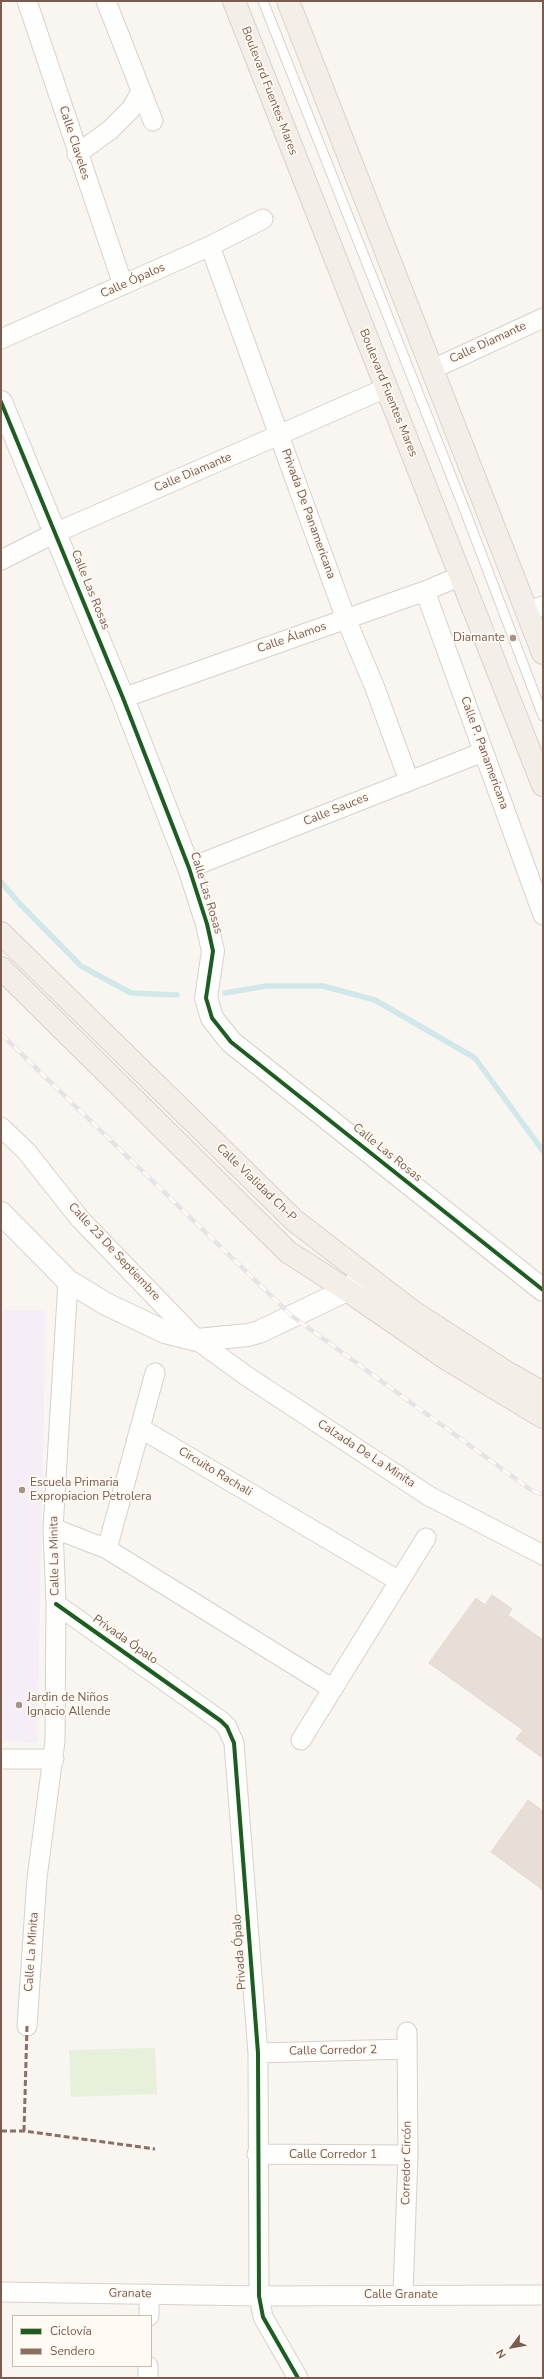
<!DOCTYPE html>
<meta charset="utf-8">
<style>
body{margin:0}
#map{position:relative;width:544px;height:2379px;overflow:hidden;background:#f9f5f0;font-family:"Nunito Sans",sans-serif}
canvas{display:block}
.frame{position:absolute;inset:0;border:2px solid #7a5c4d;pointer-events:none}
.legend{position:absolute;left:12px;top:2315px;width:140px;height:52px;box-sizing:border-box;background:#fffaf3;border:1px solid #cabbb1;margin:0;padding:5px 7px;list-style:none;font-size:12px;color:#7a5c4d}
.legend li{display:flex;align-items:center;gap:8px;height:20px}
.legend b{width:20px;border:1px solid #cabbb1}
.north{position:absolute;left:492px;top:2327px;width:40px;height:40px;-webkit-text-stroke:3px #fffaf3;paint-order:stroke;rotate:238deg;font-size:11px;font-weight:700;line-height:16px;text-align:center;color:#7a5c4d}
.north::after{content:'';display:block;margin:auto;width:14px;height:18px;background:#7a5c4d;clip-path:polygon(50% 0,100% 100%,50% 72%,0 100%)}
</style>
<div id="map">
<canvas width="544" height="2379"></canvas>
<div class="frame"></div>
<ul class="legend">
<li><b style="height:5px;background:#1b5e20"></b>Ciclovía</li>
<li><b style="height:5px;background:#8d6e63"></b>Sendero</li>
</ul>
<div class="north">N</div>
</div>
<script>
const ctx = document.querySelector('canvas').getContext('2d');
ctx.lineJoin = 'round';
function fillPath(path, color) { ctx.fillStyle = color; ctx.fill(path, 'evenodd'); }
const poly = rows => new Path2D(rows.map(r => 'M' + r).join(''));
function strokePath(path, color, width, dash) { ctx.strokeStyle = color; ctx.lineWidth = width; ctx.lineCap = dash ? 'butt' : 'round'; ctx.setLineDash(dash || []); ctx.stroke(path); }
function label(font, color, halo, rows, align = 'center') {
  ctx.font = font + ' "Nunito Sans",sans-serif'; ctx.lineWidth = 3.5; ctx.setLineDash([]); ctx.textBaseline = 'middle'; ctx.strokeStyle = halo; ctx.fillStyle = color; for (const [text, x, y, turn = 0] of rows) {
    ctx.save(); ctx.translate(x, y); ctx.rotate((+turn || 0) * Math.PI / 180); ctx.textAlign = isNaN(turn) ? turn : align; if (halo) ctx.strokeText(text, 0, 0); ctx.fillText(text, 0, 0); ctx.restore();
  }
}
fillPath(poly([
 [1,1310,46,1310,37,1743,1,1741]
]), '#f6eef6');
fillPath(poly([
 [155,2048,157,2094,71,2097,69,2050]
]), '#e7f0db');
strokePath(poly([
 [1,882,20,904,81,966,131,993,177,995],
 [225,993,266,986,323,986,375,1000,475,1058,543,1151]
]), '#d0e8ea', 5.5);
const building = poly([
 [492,1595,512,1609,508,1615,543,1640,543,1758,516,1739,523,1730,429,1663,476,1598,485,1605,492,1595],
 [528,1800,543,1811,543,1890,491,1852,528,1800]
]);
fillPath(building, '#e6ded7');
strokePath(building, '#e2d8d2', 1);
const service = poly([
 [263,1,467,516,543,716]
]);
const minor = poly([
 [27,1,123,285],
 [106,1,153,121],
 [77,154,110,130,131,109,141,92],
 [210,246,346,619,375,688,409,781],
 [1,339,210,246,263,219],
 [433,369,543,318],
 [1,560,55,533,386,388],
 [425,591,543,915],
 [527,611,543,606],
 [123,698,425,591,461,576],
 [189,868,483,752],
 [1,1127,26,1151,80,1219,197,1340,245,1375,429,1496,543,1555],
 [140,1428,399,1581],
 [53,1528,107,1549,333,1689],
 [107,1549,155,1373],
 [56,1604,221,1721,227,1727,234,1743,258,2053,259,2296,263,2317,298,2378],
 [301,1740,426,1538],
 [1,1759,54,1759],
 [27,2026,37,1878,55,1741,56,1604,53,1528,68,1281],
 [258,2053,407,2049],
 [257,2154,408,2155],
 [1,2292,259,2296,543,2295],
 [403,2294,408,2155,407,2032],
 [149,2316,149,2294],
 [148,2378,148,2366]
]);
const tertiary = poly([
 [1,402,123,698,189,868,207,924,213,951,206,998,212,1018,231,1042,543,1290],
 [1,1213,68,1281,106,1304,165,1332,197,1340,248,1335,259,1332,347,1290,364,1276]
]);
const primary = poly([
 [234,1,543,785],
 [288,1,543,653],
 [1,933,295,1221,412,1311,506,1372,543,1393],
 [1,968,288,1252,347,1290,447,1359,543,1417]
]);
strokePath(service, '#d7d1cb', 11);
strokePath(minor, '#d7d1cb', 21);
strokePath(tertiary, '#d7d1cb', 24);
strokePath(primary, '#dad1cc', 24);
strokePath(service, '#fefefd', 9);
strokePath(minor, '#fefefd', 19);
strokePath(tertiary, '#fefefd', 22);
strokePath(primary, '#f3eee8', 22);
const rail = poly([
 [1,1034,292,1316,531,1490,543,1495]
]);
strokePath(rail, '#e6e3e7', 4.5);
strokePath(rail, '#fffaf3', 3, [9]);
strokePath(poly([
 [1,2131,24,2131,155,2149],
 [24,2131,27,2026]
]), '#8d6e63', 3, [6, 3]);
strokePath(poly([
 [1,402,123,698,189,868,207,924,213,951,206,998,212,1018,231,1042,543,1290],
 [56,1604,221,1721,227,1727,234,1743,258,2053,259,2296,263,2317,298,2378]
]), '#1b5e20', 4);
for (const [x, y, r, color] of [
 [513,638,4,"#a69286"],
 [22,1490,4,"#a69286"],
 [19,1705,4,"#a69286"]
]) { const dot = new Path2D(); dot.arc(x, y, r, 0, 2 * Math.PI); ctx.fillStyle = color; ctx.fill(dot); strokePath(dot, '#fffaf3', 1.5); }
label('12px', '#7a5c4d', '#fffaf3', [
 ["Boulevard Fuentes Mares",269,91,69],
 ["Calle Claveles",74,143,72],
 ["Calle Ópalos",133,281,-24],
 ["Calle Diamante",488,343,-25],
 ["Boulevard Fuentes Mares",388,393,68],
 ["Calle Diamante",193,473,-23],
 ["Privada De Panamericana",308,514,70],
 ["Calle Las Rosas",90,590,68],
 ["Calle Álamos",292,638,-19],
 ["Calle P. Panamericana",484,753,70],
 ["Calle Sauces",336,810,-22],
 ["Calle Las Rosas",206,893,73],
 ["Calle Las Rosas",387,1153,39],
 ["Calle Vialidad Ch-P",256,1183,44],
 ["Calle 23 De Septiembre",114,1252,47],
 ["Calzada De La Minita",366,1454,33],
 ["Circuito Rachali",215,1472,31],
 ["Calle La Minita",55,1556,-91],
 ["Privada Ópalo",125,1640,35],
 ["Calle La Minita",32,1952,-86],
 ["Privada Ópalo",240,1952,-94],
 ["Calle Corredor 2",333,2051,-1],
 ["Calle Corredor 1",333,2155],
 ["Corredor Circón",407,2163,-89],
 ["Granate",130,2294,1],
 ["Calle Granate",401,2295]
]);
label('12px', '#7a5c4d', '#fffaf3', [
 ["Diamante",505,638,"right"],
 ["Escuela Primaria",30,1483],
 ["Expropiacion Petrolera",30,1497],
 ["Jardin de Niños",27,1698],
 ["Ignacio Allende",27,1712]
], 'left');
</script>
